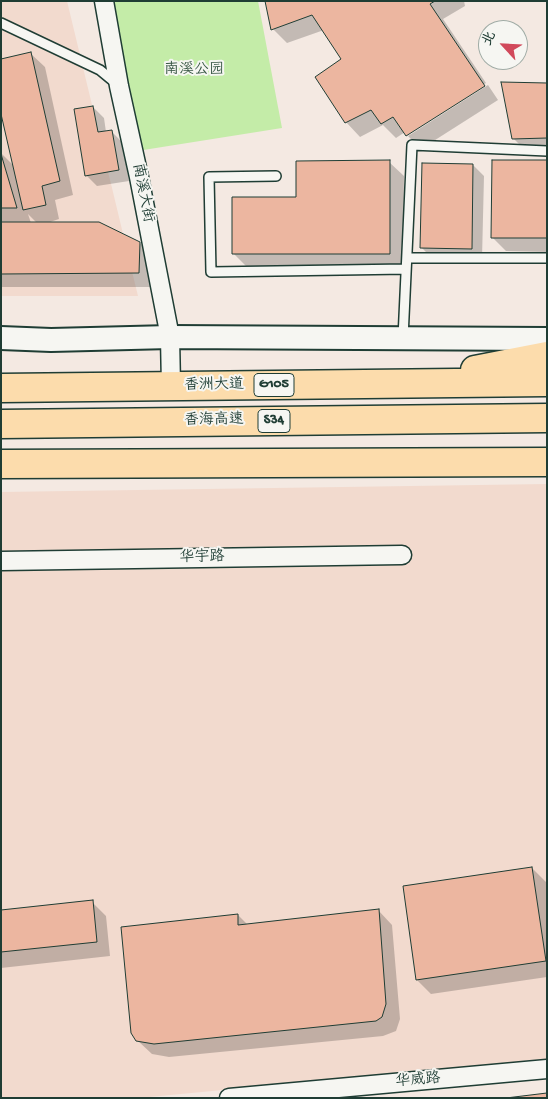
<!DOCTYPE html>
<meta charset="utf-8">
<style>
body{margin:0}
#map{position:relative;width:548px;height:1099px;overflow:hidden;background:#f4e9e2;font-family:"Gochi Hand","LXGW WenKai TC",sans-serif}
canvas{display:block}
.frame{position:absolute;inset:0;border:2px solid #1f3d34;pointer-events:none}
.north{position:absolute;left:478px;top:20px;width:50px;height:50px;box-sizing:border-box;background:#f6f6f2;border:1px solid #a0aca6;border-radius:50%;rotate:295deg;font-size:14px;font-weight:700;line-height:20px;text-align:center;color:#1f3d34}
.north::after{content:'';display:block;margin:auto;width:18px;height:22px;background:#d1495b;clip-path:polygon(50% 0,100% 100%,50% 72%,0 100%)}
</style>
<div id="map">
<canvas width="548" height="1099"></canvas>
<div class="frame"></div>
<div class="north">北</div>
</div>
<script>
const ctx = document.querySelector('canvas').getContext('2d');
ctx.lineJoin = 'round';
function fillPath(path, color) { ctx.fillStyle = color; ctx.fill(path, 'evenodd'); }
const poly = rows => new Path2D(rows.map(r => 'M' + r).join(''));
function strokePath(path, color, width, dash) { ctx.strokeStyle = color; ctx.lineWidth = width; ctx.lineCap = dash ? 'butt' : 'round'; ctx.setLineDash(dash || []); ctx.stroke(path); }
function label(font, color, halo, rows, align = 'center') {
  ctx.font = font + ' "Gochi Hand","LXGW WenKai TC",sans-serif'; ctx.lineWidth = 4; ctx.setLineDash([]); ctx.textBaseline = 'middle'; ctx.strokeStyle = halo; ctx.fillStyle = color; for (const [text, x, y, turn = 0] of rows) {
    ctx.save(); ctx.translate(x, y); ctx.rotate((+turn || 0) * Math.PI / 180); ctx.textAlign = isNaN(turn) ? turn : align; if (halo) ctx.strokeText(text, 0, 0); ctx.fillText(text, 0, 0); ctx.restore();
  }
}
fillPath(poly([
 [1,1,67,1,138,296,1,296],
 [547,484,547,1059,139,1098,1,1098,1,492]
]), '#f2dace');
fillPath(poly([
 [110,1,258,1,282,128,137,151]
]), '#c4eca8');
fillPath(poly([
 [267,1,464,1,465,6,443,19,486,83,408,133,408,136,488,85,498,100,421,149,407,135,405,132,396,138,383,125,360,137,346,122,343,60,324,30,287,43,273,29],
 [30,53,45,67,73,195,55,200,59,219,47,223,140,243,154,257,153,287,1,287,1,153,14,166],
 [28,214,37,223,31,223],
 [547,84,547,152,527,152,513,138],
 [93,107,104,118,106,132,111,131,122,142,129,181,97,186,86,175],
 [547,161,547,252,506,251,492,237],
 [389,162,404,176,403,268,247,267,233,253,297,198],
 [473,165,484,176,482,259,432,258,421,247],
 [532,868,546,882,547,888,547,977,431,994,417,980],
 [92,902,106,916,110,956,1,968,1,912],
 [378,910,392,925,400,1019,396,1031,383,1036,169,1057,152,1054,137,1040,238,915,248,925]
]), '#0003');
const building = poly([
 [265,1,435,1,430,4,485,86,406,136,393,117,381,124,371,110,345,123,315,77,341,59,312,15,271,30,265,1],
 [31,52,60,181,42,186,46,205,23,210,1,114,1,59,31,52],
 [501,82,547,83,547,138,512,139,501,82],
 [93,106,98,132,112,130,119,170,85,176,74,109,93,106],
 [1,154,17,208,1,208,1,154],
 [390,160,390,254,232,254,232,197,296,197,296,161,390,160],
 [492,160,547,160,547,238,491,238,492,160],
 [422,163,473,164,472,249,420,248,422,163],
 [1,222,99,222,140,242,139,273,1,274,1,222],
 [532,867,546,961,416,980,403,886,532,867],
 [93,900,97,942,1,952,1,910,93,900],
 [379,909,386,1004,382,1017,376,1021,154,1044,136,1041,131,1033,121,927,238,914,238,925,379,909],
 [547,1093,547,1098,506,1098,547,1093]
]);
fillPath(building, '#ecb6a0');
strokePath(building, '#1f3d34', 1);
const service = poly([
 [1,23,100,70,117,84],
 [276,176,209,177,211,272,406,269],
 [407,258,547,258],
 [403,338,412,145,547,151]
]);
const minor = poly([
 [104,1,119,86,139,177,170,337,171,386],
 [1,561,402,555],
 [229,1098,547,1069]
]);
const tertiary = poly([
 [1,338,51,340,170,337,547,339]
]);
const trunk = poly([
 [475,370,547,356],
 [1,388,547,382]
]);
const motorway = poly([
 [1,424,547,418],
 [1,464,547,462]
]);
strokePath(service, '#1f3d34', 12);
strokePath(minor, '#1f3d34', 21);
strokePath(tertiary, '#1f3d34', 26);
strokePath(trunk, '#1f3d34', 31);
strokePath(motorway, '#1f3d34', 31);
strokePath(service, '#f6f6f2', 9);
strokePath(minor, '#f6f6f2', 18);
strokePath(tertiary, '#f6f6f2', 22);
strokePath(trunk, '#fcdcac', 28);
strokePath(motorway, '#fcdcac', 28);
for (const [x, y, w] of [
 [274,385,40],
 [274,421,32]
]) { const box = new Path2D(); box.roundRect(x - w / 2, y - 11.5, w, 23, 4); ctx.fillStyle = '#f6f6f2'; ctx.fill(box); strokePath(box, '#1f3d34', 1); }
label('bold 14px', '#1f3d34', null, [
 ["G105",274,385],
 ["S34",274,421]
]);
label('15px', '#385745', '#f6f6f2', [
 ["南溪公园",194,71]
]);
label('15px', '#1f3d34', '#f6f6f2', [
 ["南溪大街",142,193,79],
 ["香洲大道",214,386,-1],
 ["香海高速",214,421,-1],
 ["华宇路",202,558,-1],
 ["华威路",418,1081,-5]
]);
</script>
